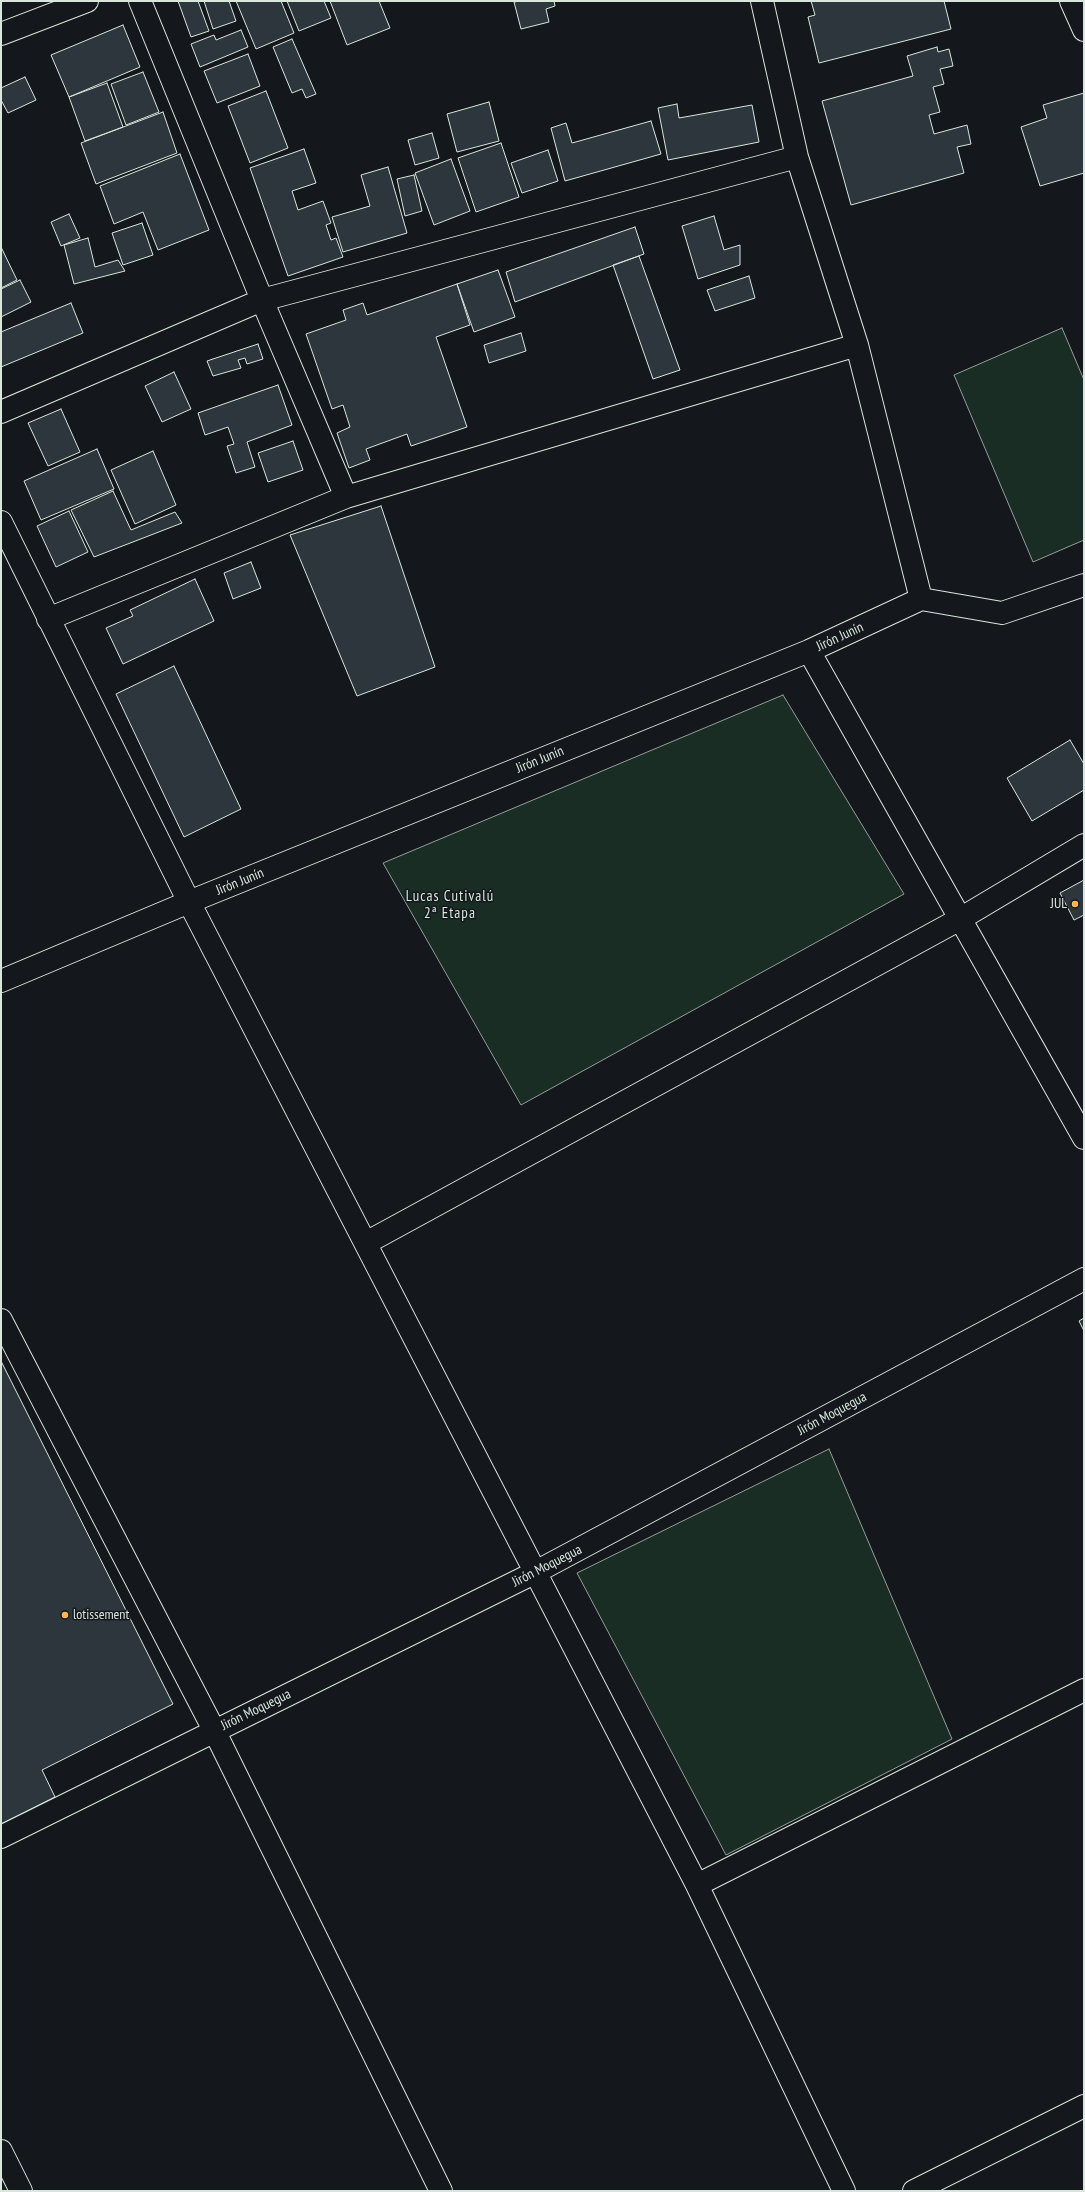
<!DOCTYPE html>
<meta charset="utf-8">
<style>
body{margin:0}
#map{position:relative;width:1085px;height:2192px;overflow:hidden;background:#14181c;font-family:"PT Sans Narrow",sans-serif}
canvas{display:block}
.frame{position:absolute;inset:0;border:2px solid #d8e6dc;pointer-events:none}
</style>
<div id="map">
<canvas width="1085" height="2192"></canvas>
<div class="frame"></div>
</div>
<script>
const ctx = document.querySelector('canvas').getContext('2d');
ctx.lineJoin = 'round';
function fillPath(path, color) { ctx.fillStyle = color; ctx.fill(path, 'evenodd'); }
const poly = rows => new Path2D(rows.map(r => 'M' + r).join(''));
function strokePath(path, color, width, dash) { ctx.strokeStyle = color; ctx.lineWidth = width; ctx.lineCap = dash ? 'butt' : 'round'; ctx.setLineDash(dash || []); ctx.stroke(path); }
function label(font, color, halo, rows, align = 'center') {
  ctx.font = font + ' "PT Sans Narrow",sans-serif'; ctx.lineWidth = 3; ctx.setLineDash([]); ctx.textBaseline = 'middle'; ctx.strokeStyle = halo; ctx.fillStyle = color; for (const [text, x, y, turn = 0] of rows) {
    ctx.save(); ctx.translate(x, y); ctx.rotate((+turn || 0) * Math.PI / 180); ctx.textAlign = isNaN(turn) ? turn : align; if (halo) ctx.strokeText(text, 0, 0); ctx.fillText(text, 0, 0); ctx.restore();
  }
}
const green = poly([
 [1062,328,1084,380,1084,540,1033,562,954,375,1062,328],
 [783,695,904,894,521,1105,383,863,783,695],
 [829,1449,952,1739,726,1855,577,1573,829,1449]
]);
fillPath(green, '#1a2d24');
strokePath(green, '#939e99', 1);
const building = poly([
 [178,1,198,1,209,31,191,37,178,1],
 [204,1,229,1,236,21,213,29,204,1],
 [236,1,281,1,294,33,256,49,236,1],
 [287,1,324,1,331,18,299,31,287,1],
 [330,1,379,1,390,28,347,45,330,1],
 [520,1,554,1,555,6,546,9,549,22,521,29,514,2,520,1],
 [811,1,944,1,951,29,819,63,808,17,815,15,811,1],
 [123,25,140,67,69,97,51,55,123,25],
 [241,30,248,47,200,67,191,44,214,35,216,40,241,30],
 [292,39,316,94,306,98,302,89,292,93,273,47,292,39],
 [937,47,938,52,949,49,953,66,940,69,944,84,933,87,940,112,929,115,934,134,967,125,971,144,957,147,964,173,851,205,822,101,913,76,907,56,937,47],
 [248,54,260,86,217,103,204,71,248,54],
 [143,72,159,112,126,125,111,84,143,72],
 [25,77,36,100,8,113,1,100,1,88,25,77],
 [107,83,123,127,85,141,69,97,107,83],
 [266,91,288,148,250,163,228,106,266,91],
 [1084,93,1084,173,1040,186,1021,127,1047,118,1043,105,1084,93],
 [489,102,499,141,457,152,447,114,489,102],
 [677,104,679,118,752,105,759,142,668,160,658,108,677,104],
 [163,112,177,153,96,184,81,143,163,112],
 [651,121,661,154,565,181,551,128,566,123,572,143,651,121],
 [432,133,439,158,415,165,408,140,432,133],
 [501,143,519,197,476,212,458,158,501,143],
 [304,149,316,183,292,191,298,210,323,201,331,223,326,225,331,240,336,238,343,257,288,276,250,168,304,149],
 [548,150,558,181,522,193,511,163,548,150],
 [180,154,209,230,158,250,143,212,114,224,100,186,180,154],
 [451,159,470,211,434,225,415,173,451,159],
 [388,167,407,233,343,252,332,217,370,206,361,175,388,167],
 [414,175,422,211,405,216,397,179,414,175],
 [69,214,80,238,61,246,51,222,69,214],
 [714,216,724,250,740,245,740,265,698,279,682,226,714,216],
 [142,223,153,255,123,265,112,233,142,223],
 [635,227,644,254,515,302,506,272,635,227],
 [88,238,95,267,118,260,125,271,74,284,64,245,88,238],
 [1,247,17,280,1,288,1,247],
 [639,256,680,370,653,379,613,265,639,256],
 [498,270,515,317,474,332,457,284,498,270],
 [749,276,755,298,715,311,707,290,749,276],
 [20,280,31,302,1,317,1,289,20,280],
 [457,284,470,325,436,337,467,427,411,446,407,434,366,449,370,460,349,468,337,433,350,427,343,405,332,409,306,334,346,320,343,310,363,303,367,315,457,284],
 [71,303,83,333,1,367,1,332,71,303],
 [521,333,526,351,489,363,484,345,521,333],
 [258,344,263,359,247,364,245,358,238,360,241,368,213,376,207,361,258,344],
 [174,372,191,409,162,422,145,386,174,372],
 [278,385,292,425,247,442,255,467,236,473,227,446,234,444,228,427,205,435,198,413,278,385],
 [61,409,80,452,48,466,28,423,61,409],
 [293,441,303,470,268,482,258,453,293,441],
 [97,449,114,489,41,520,24,481,97,449],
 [153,451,176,505,135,524,111,470,153,451],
 [113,491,131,530,175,512,182,523,94,557,71,510,113,491],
 [381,506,435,667,357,696,290,535,381,506],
 [69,511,88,552,56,567,37,526,69,511],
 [251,562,261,588,233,599,224,573,251,562],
 [195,579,214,621,123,664,106,628,133,616,130,610,195,579],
 [174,666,241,809,184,837,116,694,174,666],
 [1070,740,1084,764,1084,790,1032,821,1007,778,1070,740],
 [1084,880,1084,915,1074,920,1060,893,1084,880],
 [1084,1318,1084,1331,1079,1321,1084,1318],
 [1,1361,173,1704,42,1770,55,1797,1,1824,1,1361]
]);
fillPath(building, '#2c363c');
strokePath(building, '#d8e6dc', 1);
const minor = poly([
 [140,1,262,300,346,497],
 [762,1,797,157,857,345,921,599],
 [1071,1,1084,30],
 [1,34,87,1],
 [1,412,262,300,797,157],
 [1,522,189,902,697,1885,844,2191],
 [48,619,346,497,857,345],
 [809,651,1084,1138],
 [1,981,189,902,809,651,921,599,1002,613,1084,585],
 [366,1243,960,919,1084,845],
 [1,1320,214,1730,441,2191],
 [1,1837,534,1573,1084,1279],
 [697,1885,1084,1690],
 [1,2151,21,2191],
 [914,2191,1084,2106]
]);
strokePath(minor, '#d8e6dc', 24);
strokePath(minor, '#14181c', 22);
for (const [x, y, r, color] of [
 [1075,904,4,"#ffb74d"],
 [65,1615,4,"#ffb74d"]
]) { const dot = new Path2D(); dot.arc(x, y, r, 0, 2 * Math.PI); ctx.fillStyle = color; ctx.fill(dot); strokePath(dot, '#14181c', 1.5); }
label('14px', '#d8e6dc', '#14181c', [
 ["Jirón Junín",840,637,-25],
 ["Jirón Junín",540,760,-22],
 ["Jirón Junín",240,882,-22],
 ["Jirón Moquegua",832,1414,-28],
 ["Jirón Moquegua",547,1566,-27],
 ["Jirón Moquegua",256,1710,-26]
]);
label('14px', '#d8e6dc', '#14181c', [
 ["JUL",1067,904],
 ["lotissement",73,1615,"left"]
], 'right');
ctx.letterSpacing = '1px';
label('15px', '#d8e6dc', '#14181c', [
 ["Lucas Cutivalú",450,897],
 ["2ª Etapa",450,914]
]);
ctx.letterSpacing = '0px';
</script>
